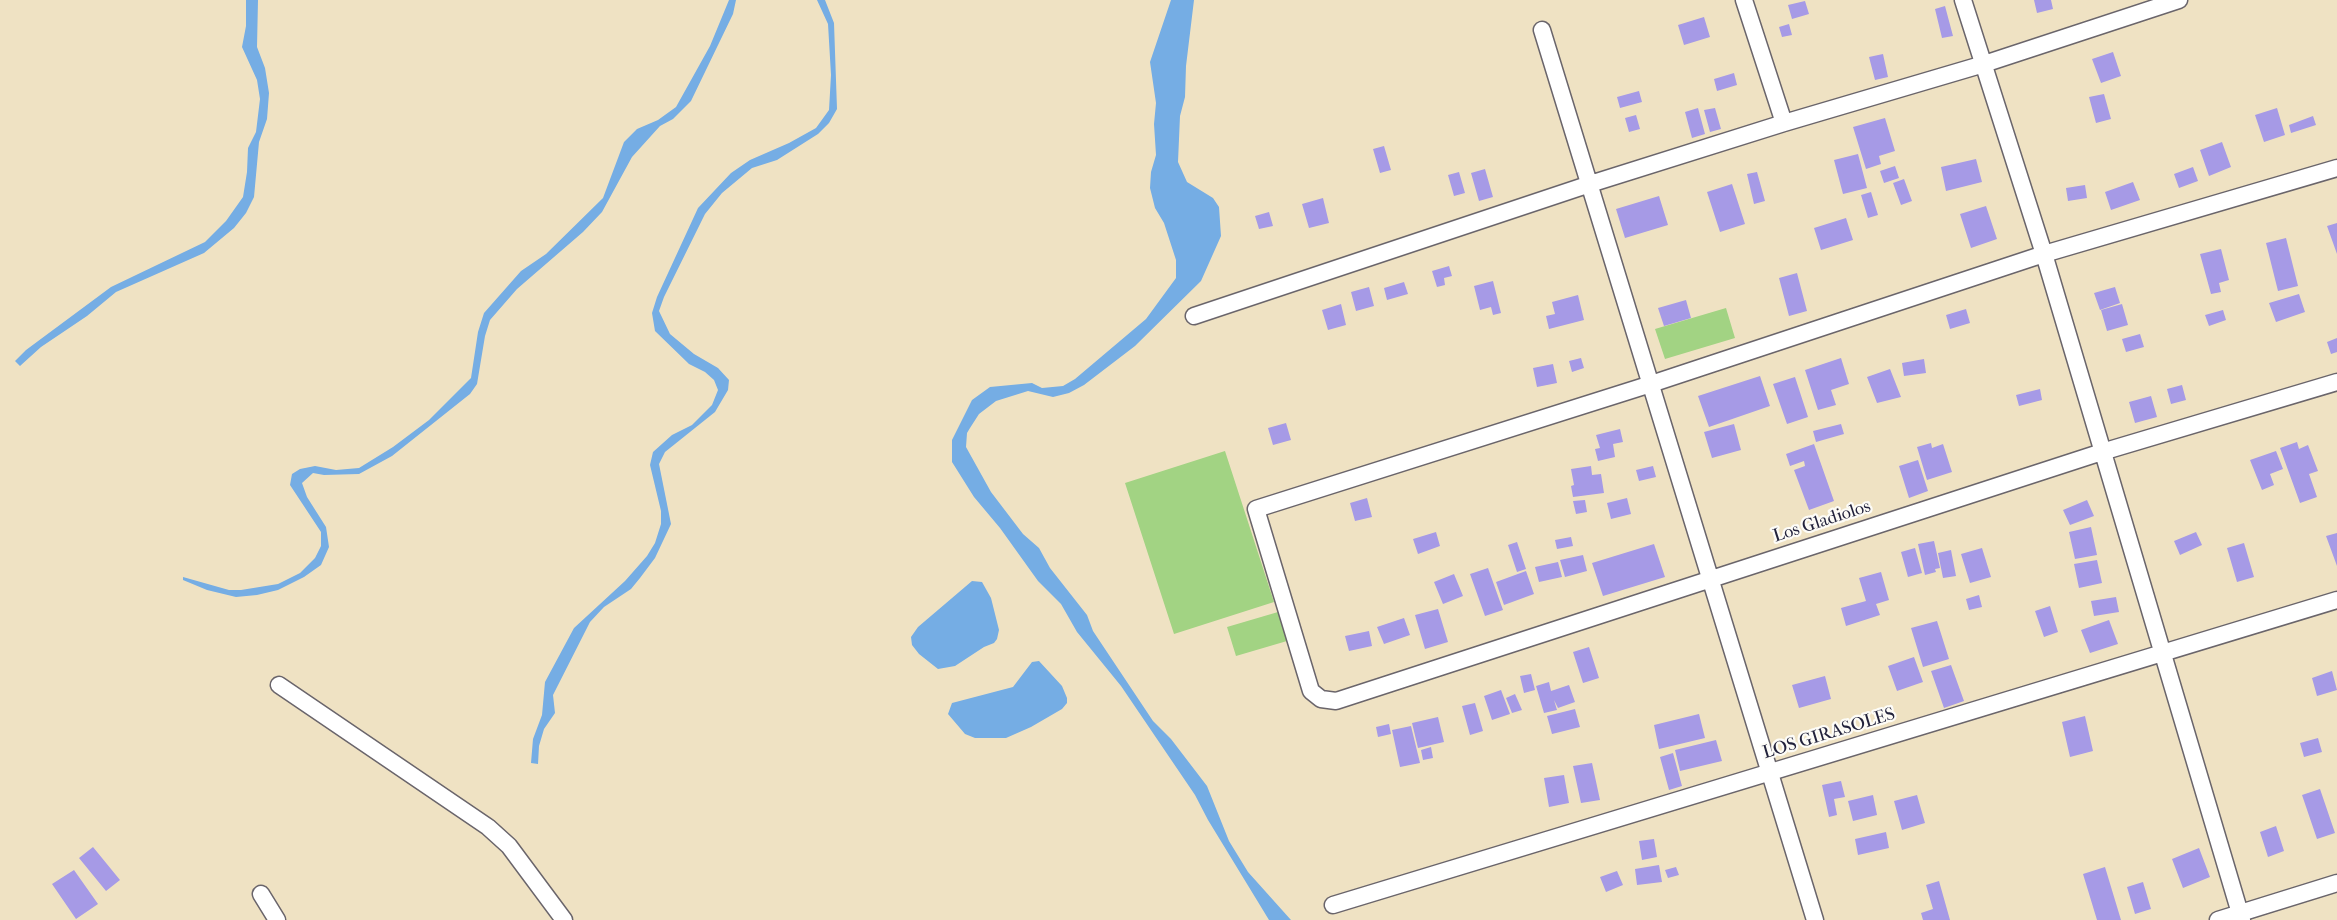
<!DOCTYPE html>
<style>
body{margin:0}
canvas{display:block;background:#efe2c3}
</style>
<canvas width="2337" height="920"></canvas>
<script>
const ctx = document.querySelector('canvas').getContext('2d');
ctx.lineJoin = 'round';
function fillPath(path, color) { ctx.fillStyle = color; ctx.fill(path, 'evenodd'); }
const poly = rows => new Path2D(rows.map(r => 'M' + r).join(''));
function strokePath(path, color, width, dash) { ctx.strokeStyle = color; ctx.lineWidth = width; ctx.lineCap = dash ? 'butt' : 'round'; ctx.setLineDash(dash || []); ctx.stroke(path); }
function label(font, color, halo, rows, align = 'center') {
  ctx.font = font + ' "IM FELL French Canon",serif'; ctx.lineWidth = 4.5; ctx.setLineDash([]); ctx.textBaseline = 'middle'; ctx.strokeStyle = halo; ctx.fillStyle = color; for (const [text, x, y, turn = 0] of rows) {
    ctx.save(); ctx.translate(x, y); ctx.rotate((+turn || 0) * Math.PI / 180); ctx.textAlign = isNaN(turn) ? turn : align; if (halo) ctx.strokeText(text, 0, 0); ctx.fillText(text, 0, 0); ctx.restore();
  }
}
fillPath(poly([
 [1726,308,1735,338,1665,359,1655,329],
 [1225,451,1274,602,1174,634,1125,483],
 [1278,612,1287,641,1236,656,1227,627]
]), '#a2d383');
fillPath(poly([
 [246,0,258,0,257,47,265,68,269,93,267,119,259,142,254,197,246,213,234,228,204,253,116,292,87,316,41,347,20,366,15,361,26,350,111,287,205,242,226,221,243,197,247,172,248,148,256,132,260,99,257,80,242,47,246,26],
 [729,0,736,0,733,14,691,101,673,119,660,126,632,157,602,212,583,232,517,289,490,320,485,336,477,384,470,394,392,456,359,474,324,475,313,473,302,483,307,497,326,527,329,547,321,565,304,577,278,590,257,595,236,597,207,590,183,580,183,577,229,590,241,590,278,584,300,573,315,558,321,546,321,532,290,485,292,474,300,469,315,466,336,470,359,468,393,447,429,420,471,378,478,332,484,313,521,271,546,254,603,198,624,142,637,129,658,120,676,107,710,46],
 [817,0,825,0,834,23,837,109,829,123,818,134,777,160,752,168,722,193,705,214,664,297,659,311,670,334,694,354,718,368,729,380,728,390,715,412,665,452,659,464,671,524,655,558,640,578,631,589,604,607,590,622,553,695,555,713,544,729,539,746,538,764,531,763,533,739,542,715,545,682,574,628,625,581,647,556,655,543,661,524,661,511,650,465,653,452,672,435,692,425,712,405,718,390,714,380,705,372,689,364,655,331,652,313,657,297,698,208,731,173,750,160,789,143,816,128,829,110,831,75,828,24],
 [1171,0,1194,0,1186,66,1185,97,1180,116,1178,162,1187,182,1213,198,1219,207,1221,236,1201,281,1135,346,1084,385,1069,393,1053,397,1028,391,996,401,979,414,970,428,967,433,966,447,991,492,1023,534,1039,548,1050,568,1087,615,1093,631,1153,721,1171,739,1207,786,1229,841,1248,872,1291,920,1269,920,1208,820,1195,795,1121,686,1077,632,1061,604,1038,581,1000,528,974,497,952,462,952,440,972,400,990,387,1032,383,1042,388,1063,386,1075,379,1146,319,1176,278,1176,260,1164,223,1155,208,1150,188,1151,172,1156,155,1154,124,1156,103,1150,62],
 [972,581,982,582,991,598,999,630,997,639,994,643,984,647,955,666,938,669,919,654,912,645,911,637,918,627],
 [1039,661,1062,686,1067,698,1067,703,1062,709,1031,727,1006,738,975,738,965,734,948,714,952,703,1013,687,1032,662]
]), '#75ade4');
fillPath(poly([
 [2034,0,2051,0,2053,9,2037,13],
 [1805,1,1809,14,1792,19,1788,5],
 [1945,6,1953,36,1942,38,1935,9],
 [1704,17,1710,37,1684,45,1678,25],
 [1789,24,1792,35,1782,37,1779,27],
 [2113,52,2121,76,2101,83,2092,59],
 [1883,54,1888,77,1875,80,1869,57],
 [1734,73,1737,85,1717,91,1714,79],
 [1639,91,1642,102,1620,108,1617,97],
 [2104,94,2111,119,2096,123,2089,97],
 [1698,108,1705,134,1692,138,1685,112],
 [1715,108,1721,129,1710,132,1704,110],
 [2277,108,2285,135,2264,142,2255,115],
 [1636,115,1640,129,1629,132,1625,118],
 [2313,116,2316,125,2291,133,2289,125],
 [1885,118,1895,151,1879,156,1881,164,1866,169,1853,127],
 [2222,142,2231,167,2209,176,2200,150],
 [1384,146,1391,170,1380,173,1373,149],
 [1858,154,1867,188,1843,194,1834,160],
 [1976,159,1982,182,1946,191,1941,167],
 [1895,166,1899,178,1884,183,1880,171],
 [2193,167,2198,181,2179,188,2174,174],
 [1485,169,1493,197,1479,201,1471,173],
 [1459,172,1465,193,1454,196,1448,175],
 [1757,172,1765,201,1754,204,1747,174],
 [1904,179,1912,201,1901,205,1893,183],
 [2133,182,2140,200,2111,210,2105,192],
 [1732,184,1745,224,1720,232,1707,192],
 [2085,185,2087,198,2068,201,2066,188],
 [1871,192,1878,215,1868,218,1861,195],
 [1659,196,1668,225,1625,238,1616,209],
 [1323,198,1329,223,1309,228,1302,204],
 [1986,206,1997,239,1971,248,1960,214],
 [1269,212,1273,226,1259,229,1255,216],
 [1846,218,1853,240,1821,250,1814,228],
 [2337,223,2337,254,2327,226],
 [2286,238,2298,286,2278,291,2266,243],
 [2221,249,2229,280,2219,283,2221,292,2211,294,2200,254],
 [1449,266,1452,276,1444,278,1445,285,1437,287,1432,271],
 [1797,273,1807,311,1789,316,1779,278],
 [1493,281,1501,313,1493,315,1491,307,1480,310,1474,286],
 [1404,282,1408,294,1387,300,1384,288],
 [1369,287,1374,306,1356,311,1351,292],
 [2115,287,2120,303,2100,310,2094,293],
 [2299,294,2305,312,2276,322,2269,303],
 [1578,295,1584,320,1549,329,1546,316,1555,314,1552,302],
 [1686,300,1691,318,1664,326,1658,308],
 [1341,304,1346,325,1328,330,1322,310],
 [2122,304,2128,325,2107,331,2101,310],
 [1966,309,1970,323,1950,329,1946,315],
 [2223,310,2226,320,2209,326,2205,315],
 [2140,334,2144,347,2126,352,2122,339],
 [2337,338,2337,352,2331,354,2327,342],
 [1581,358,1584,368,1572,372,1569,361],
 [1841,358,1849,384,1831,390,1836,405,1818,410,1805,370],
 [1924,359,1926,373,1904,376,1902,363],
 [1553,364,1557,383,1537,387,1533,368],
 [1890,369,1901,397,1877,403,1867,377],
 [1760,376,1770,406,1709,427,1698,396],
 [1795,377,1808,417,1787,424,1773,384],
 [2182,385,2186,400,2171,404,2167,389],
 [2040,389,2042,400,2019,406,2016,395],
 [2151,396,2157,417,2135,423,2129,402],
 [1286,423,1291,440,1273,445,1268,428],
 [1734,424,1741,450,1712,458,1704,432],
 [1841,424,1844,434,1816,442,1813,431],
 [1620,429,1623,442,1613,444,1615,457,1598,461,1595,449,1600,448,1596,435],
 [2297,442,2299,449,2308,445,2318,471,2309,474,2317,497,2300,503,2280,448],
 [1931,443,1932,448,1943,444,1952,472,1927,480,1917,447],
 [1814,444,1834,501,1809,510,1794,470,1805,466,1804,461,1790,466,1786,454],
 [2276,451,2283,469,2270,474,2274,485,2262,490,2250,460],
 [1918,460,1928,491,1909,498,1899,466],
 [1591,466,1592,475,1601,474,1604,493,1573,497,1571,486,1574,485,1571,469],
 [1653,466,1656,477,1639,481,1636,470],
 [1367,498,1372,517,1355,521,1350,503],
 [1627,498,1631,514,1611,519,1607,503],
 [1585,500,1587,512,1576,514,1573,501],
 [2087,500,2094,516,2070,525,2063,510],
 [2091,527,2097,555,2075,559,2069,532],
 [1436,532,1440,546,1418,554,1413,539],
 [2196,532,2202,545,2180,555,2174,541],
 [2337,533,2337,566,2326,536],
 [1571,537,1573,546,1557,549,1555,540],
 [1934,541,1940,568,1935,569,1936,572,1925,575,1918,544],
 [1517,542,1526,569,1517,572,1508,545],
 [2244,543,2254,577,2237,582,2227,548],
 [1654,544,1665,577,1603,596,1592,563],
 [1915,548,1922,573,1908,577,1901,552],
 [1982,548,1991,577,1970,583,1961,554],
 [1951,550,1956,576,1943,578,1938,553],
 [1583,555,1587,571,1565,577,1560,560],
 [2097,560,2102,583,2079,588,2074,564],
 [1558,562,1562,577,1539,582,1535,567],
 [1488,568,1503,610,1485,616,1470,574],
 [1526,571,1534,594,1504,605,1496,582],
 [1881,572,1889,600,1876,604,1880,615,1846,626,1841,608,1866,601,1859,578],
 [1454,574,1463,596,1443,604,1434,582],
 [1979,595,1982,607,1969,610,1966,599],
 [2116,597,2119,612,2094,616,2091,601],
 [2050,606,2058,632,2044,637,2035,611],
 [1438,609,1448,642,1425,649,1415,615],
 [1404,618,1410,635,1384,644,1377,627],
 [2109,620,2118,644,2090,653,2081,630],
 [1937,621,1949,659,1923,667,1911,628],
 [1369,631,1372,646,1349,651,1345,636],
 [1589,647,1599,678,1583,683,1573,652],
 [1914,657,1923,682,1897,691,1888,666],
 [1951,665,1964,701,1944,708,1931,671],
 [2332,671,2337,690,2317,696,2312,678],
 [1531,674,1535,690,1524,693,1520,676],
 [1825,676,1831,699,1799,708,1792,685],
 [1549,682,1551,691,1569,685,1575,702,1558,708,1554,700,1557,710,1544,713,1536,686],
 [1501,690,1510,714,1492,720,1484,696],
 [1515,694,1522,710,1512,713,1506,698],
 [1475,703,1483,731,1470,735,1462,706],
 [1575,709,1580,727,1552,734,1547,716],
 [1699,714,1705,738,1659,749,1654,725],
 [2085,716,2093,751,2070,757,2062,722],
 [1438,717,1444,742,1418,748,1412,723],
 [1389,724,1391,734,1378,737,1376,727],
 [1411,726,1420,763,1400,767,1392,730],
 [2318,738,2322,752,2304,757,2300,743],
 [1716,740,1722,761,1680,771,1675,750],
 [1431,747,1433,758,1423,760,1421,750],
 [1673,753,1682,786,1669,790,1660,757],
 [1592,763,1600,800,1581,803,1573,766],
 [1564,775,1569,803,1549,807,1544,778],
 [1841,781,1845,797,1834,799,1837,815,1829,817,1822,785],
 [2320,789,2335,833,2317,839,2302,795],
 [1873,795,1877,815,1853,821,1848,801],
 [1917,795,1925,823,1902,830,1894,801],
 [2276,826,2284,851,2268,857,2260,832],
 [1886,832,1889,848,1858,855,1855,839],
 [1654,839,1657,857,1642,860,1639,841],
 [93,847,120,880,106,891,79,858],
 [2199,848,2210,877,2183,888,2172,859],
 [1659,865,1662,882,1637,885,1635,869],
 [1676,867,1679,875,1668,878,1665,870],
 [2105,867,2121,920,2097,920,2083,874],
 [74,870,98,904,76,919,52,884],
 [1617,871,1623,885,1606,892,1600,877],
 [1939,881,1950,920,1923,920,1921,913,1933,909,1926,885],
 [2143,882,2151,909,2135,914,2127,887]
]), '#a69ae6');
const minor = poly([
 [1744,0,1784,123],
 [1963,0,2044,254,2242,920],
 [1542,30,1815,920],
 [2337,168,2044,254,1651,384,1256,509,1311,691,1321,699,1336,701,2102,452,2337,382],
 [1194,316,1590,184,1784,123,1984,64,2179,0],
 [279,685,488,827,509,846,564,920],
 [261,894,277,920],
 [1333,905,2337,600],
 [2218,920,2337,883]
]);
strokePath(minor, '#6a656b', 19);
strokePath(minor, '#fff', 16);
label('18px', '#22223b', '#fdfcf7', [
 ["Los Gladiolos",1822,522,-18],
 ["LOS GIRASOLES",1829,734,-17]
]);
</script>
